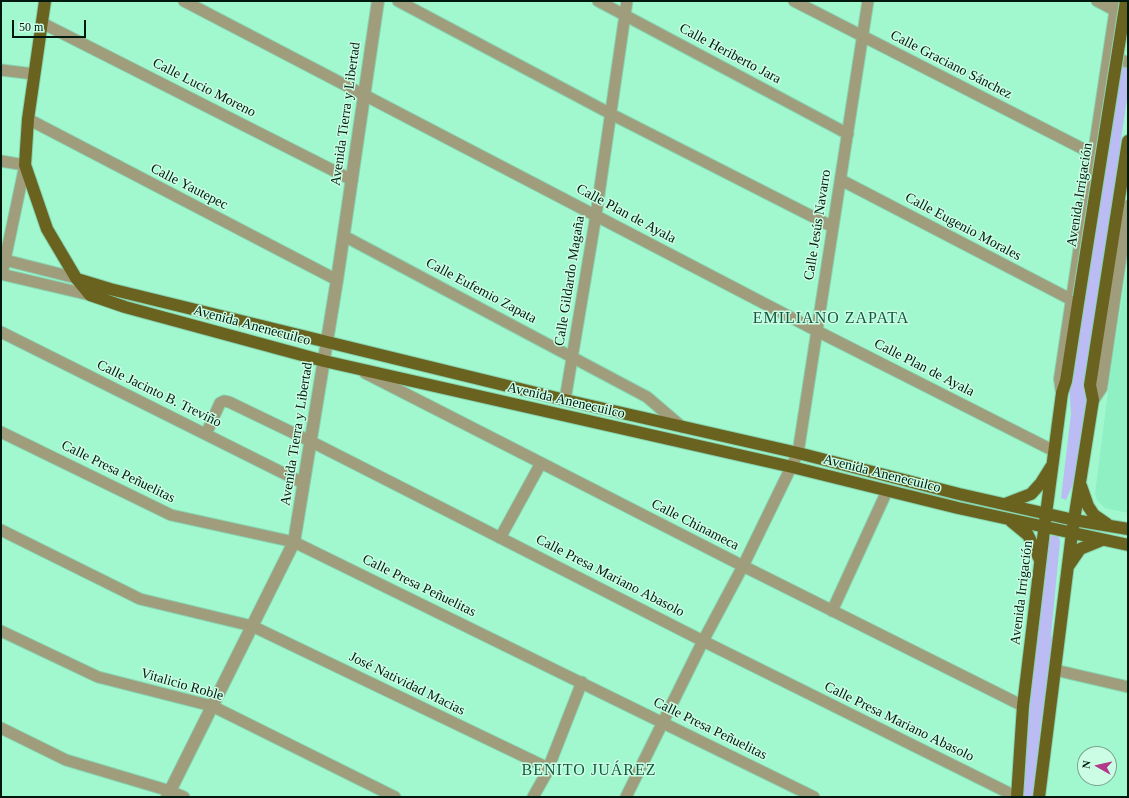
<!DOCTYPE html>
<meta charset="utf-8">
<style>
body{margin:0}
#map{position:relative;width:1129px;height:798px;overflow:hidden;background:#a1f8cf;font-family:Georgia,serif}
canvas{display:block}
.frame{position:absolute;inset:0;border:2px solid #00190e;pointer-events:none}
.north{position:absolute;left:1077px;top:746px;width:40px;height:40px;box-sizing:border-box;background:#cbfde4;border:1px solid #7aa28e;border-radius:50%;rotate:278deg;font-size:11px;font-weight:700;line-height:16px;text-align:center;color:#00190e}
.north::after{content:'';display:block;margin:auto;width:14px;height:18px;background:#b2388b;clip-path:polygon(50% 0,100% 100%,50% 72%,0 100%)}
.scale{position:absolute;left:12px;top:20px;width:74px;height:18px;box-sizing:border-box;border:2px solid #00190e;border-top:0;padding-left:5px;font-size:12px;line-height:14px;white-space:nowrap;color:#00190e;-webkit-text-stroke:3px #cbfde4;paint-order:stroke}
</style>
<div id="map">
<canvas width="1129" height="798"></canvas>
<div class="frame"></div>
<div class="north">N</div>
<div class="scale">50 m</div>
</div>
<script>
const ctx = document.querySelector('canvas').getContext('2d');
ctx.lineJoin = 'round';
function fillPath(path, color) { ctx.fillStyle = color; ctx.fill(path, 'evenodd'); }
const poly = rows => new Path2D(rows.map(r => 'M' + r).join(''));
function strokePath(path, color, width, dash) { ctx.strokeStyle = color; ctx.lineWidth = width; ctx.lineCap = dash ? 'butt' : 'round'; ctx.setLineDash(dash || []); ctx.stroke(path); }
function label(font, color, halo, rows, align = 'center') {
  ctx.font = font + ' Georgia,serif'; ctx.lineWidth = 3; ctx.setLineDash([]); ctx.textBaseline = 'middle'; ctx.strokeStyle = halo; ctx.fillStyle = color; for (const [text, x, y, turn = 0] of rows) {
    ctx.save(); ctx.translate(x, y); ctx.rotate((+turn || 0) * Math.PI / 180); ctx.textAlign = isNaN(turn) ? turn : align; if (halo) ctx.strokeText(text, 0, 0); ctx.fillText(text, 0, 0); ctx.restore();
  }
}
fillPath(poly([
 [1127,267,1128,267,1128,513,1105,508,1097,500,1095,494,1110,376]
]), '#8ef0c3');
fillPath(poly([
 [1121,66,1128,68,1128,92,1120,146,1121,167,1074,482,1066,500,1061,498,1071,414,1069,382],
 [1054,533,1059,537,1060,542,1051,635,1054,642,1041,723,1035,797,1023,797,1033,667,1048,540]
]), '#babcf3');
const minor = poly([
 [184,1,817,331,1054,451],
 [398,1,611,114,833,227],
 [598,1,848,134],
 [794,1,1095,155],
 [1097,1,1116,11],
 [42,23,352,180],
 [1109,57,1128,62],
 [1,70,34,74],
 [28,119,337,280],
 [1,161,25,165,2,274],
 [841,180,1072,300],
 [344,236,647,397,682,427],
 [1,259,76,278],
 [1,274,90,295],
 [1,332,303,483],
 [365,373,743,566,1023,706],
 [565,400,596,215,627,1],
 [1,432,171,515,294,542,814,797],
 [206,434,220,403,224,401,229,402,310,441,703,641,1017,797],
 [1,530,140,599,252,626,548,768],
 [500,538,541,463],
 [832,611,887,491],
 [1,631,98,677,212,706,395,797],
 [1055,670,1128,687],
 [1,728,66,760,170,791,184,797],
 [533,797,546,774,582,682],
 [626,797,703,641,743,566,798,453,868,1]
]);
const tertiary = poly([
 [1062,393,1060,379,1117,1],
 [1093,400,1101,388,1128,206],
 [167,797,294,542,337,280,378,1]
]);
const primary = poly([
 [45,1,28,119,25,165,47,229,76,278,90,295,125,307,324,361,792,467,958,508,1128,545],
 [77,279,110,289,565,400,798,453,959,494,1074,520,1128,529],
 [1081,486,1088,506,1094,515,1107,524],
 [1005,504,1031,494,1041,483,1051,467],
 [1011,521,1028,535,1040,560],
 [1069,565,1080,549,1102,540],
 [1017,797,1023,706,1046,514,1062,393,1066,381,1079,297],
 [1039,797,1072,533,1093,400,1090,385,1128,141]
]);
strokePath(minor, '#87d4b0', 13);
strokePath(tertiary, '#87d4b0', 14);
strokePath(primary, '#87d4b0', 14);
strokePath(minor, '#a09d7c', 11);
strokePath(tertiary, '#a09d7c', 12);
strokePath(primary, '#6a6320', 12);
const primaryBridge = poly([
 [1079,297,1126,1]
]);
strokePath(primaryBridge, '#87d4b0', 14, []);
strokePath(primaryBridge, '#6a6320', 12);
label('14px', '#00190e', '#cbfde4', [
 ["Calle Heriberto Jara",730,54,28],
 ["Calle Graciano Sánchez",951,65,27],
 ["Calle Lucio Moreno",204,88,27],
 ["Avenida Tierra y Libertad",346,114,-82],
 ["Calle Yautepec",189,187,27],
 ["Avenida Irrigación",1080,195,-81],
 ["Calle Plan de Ayala",626,214,28],
 ["Calle Jesús Navarro",818,225,-81],
 ["Calle Eugenio Morales",963,227,28],
 ["Calle Gildardo Magaña",570,281,-81],
 ["Calle Eufemio Zapata",481,291,28],
 ["Avenida Anenecuilco",252,326,15],
 ["Calle Plan de Ayala",924,368,27],
 ["Calle Jacinto B. Treviño",159,394,26],
 ["Avenida Anenecuilco",566,401,13],
 ["Avenida Tierra y Libertad",297,434,-81],
 ["Calle Presa Peñuelitas",118,472,26],
 ["Avenida Anenecuilco",882,474,14],
 ["Calle Chinameca",695,525,27],
 ["Calle Presa Mariano Abasolo",610,576,27],
 ["Calle Presa Peñuelitas",419,586,26],
 ["Avenida Irrigación",1022,593,-83],
 ["José Natividad Macias",407,684,26],
 ["Vitalicio Roble",182,685,16],
 ["Calle Presa Mariano Abasolo",899,722,26],
 ["Calle Presa Peñuelitas",710,729,26]
]);
ctx.letterSpacing = '1px';
label('16px', '#125a3f', '#cbfde4', [
 ["EMILIANO ZAPATA",831,319],
 ["BENITO JUÁREZ",589,771]
]);
ctx.letterSpacing = '0px';
</script>
